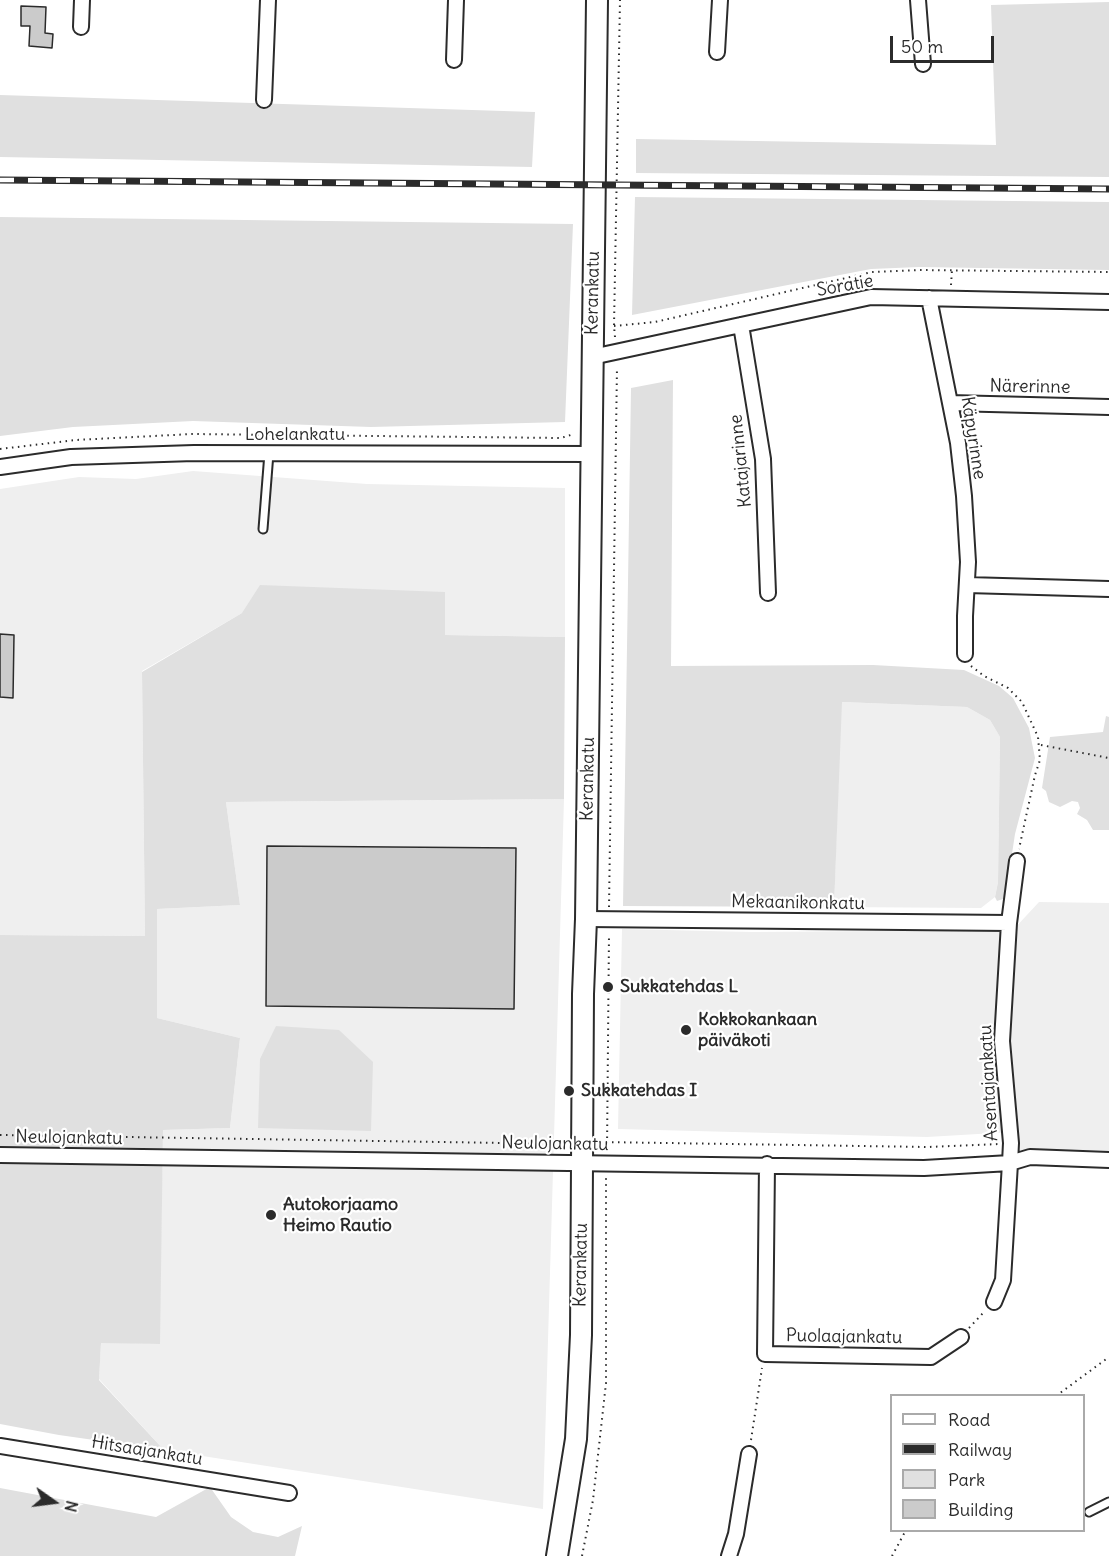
<!DOCTYPE html>
<meta charset="utf-8">
<style>
body{margin:0}
#map{position:relative;width:1109px;height:1556px;overflow:hidden;background:#fff;font-family:Delius,sans-serif}
canvas{display:block}
.legend{position:absolute;left:890px;top:1394px;width:195px;height:138px;box-sizing:border-box;background:#fff;border:2px solid #aaa;margin:0;padding:8px 10px;list-style:none;font-size:18px;color:#2b2b2b}
.legend li{display:flex;align-items:center;gap:12px;height:30px}
.legend b{width:30px;border:2px solid #aaa}
.north{position:absolute;left:24px;top:1472px;width:60px;height:60px;-webkit-text-stroke:4px #fff;paint-order:stroke;rotate:104deg;font-size:16px;font-weight:700;line-height:24px;text-align:center;color:#2b2b2b}
.north::after{content:'';display:block;margin:auto;width:21px;height:27px;background:#2b2b2b;clip-path:polygon(50% 0,100% 100%,50% 72%,0 100%)}
.scale{position:absolute;left:890px;top:36px;width:104px;height:27px;box-sizing:border-box;border:3px solid #2b2b2b;border-top:0;padding-left:8px;font-size:18px;line-height:21px;white-space:nowrap;color:#2b2b2b;-webkit-text-stroke:4px #fff;paint-order:stroke}
</style>
<div id="map">
<canvas width="1109" height="1556"></canvas>
<ul class="legend">
<li><b style="height:8px;background:#fff"></b>Road</li>
<li><b style="height:8px;background:#2b2b2b"></b>Railway</li>
<li><b style="height:16px;background:#e0e0e0"></b>Park</li>
<li><b style="height:16px;background:#cbcbcb"></b>Building</li>
</ul>
<div class="north">N</div>
<div class="scale">50 m</div>
</div>
<script>
const ctx = document.querySelector('canvas').getContext('2d');
ctx.lineJoin = 'round';
function fillPath(path, color) { ctx.fillStyle = color; ctx.fill(path, 'evenodd'); }
const poly = rows => new Path2D(rows.map(r => 'M' + r).join(''));
function strokePath(path, color, width, dash) { ctx.strokeStyle = color; ctx.lineWidth = width; ctx.lineCap = dash ? 'butt' : 'round'; ctx.setLineDash(dash || []); ctx.stroke(path); }
function label(font, color, halo, rows, align = 'center') {
  ctx.font = font + ' Delius,sans-serif'; ctx.lineWidth = 4.5; ctx.setLineDash([]); ctx.textBaseline = 'middle'; ctx.strokeStyle = halo; ctx.fillStyle = color; for (const [text, x, y, turn = 0] of rows) {
    ctx.save(); ctx.translate(x, y); ctx.rotate((+turn || 0) * Math.PI / 180); ctx.textAlign = isNaN(turn) ? turn : align; if (halo) ctx.strokeText(text, 0, 0); ctx.fillText(text, 0, 0); ctx.restore();
  }
}
fillPath(poly([
 [193,471,367,484,565,488,565,637,444,635,445,592,242,613,142,671,145,936,0,935,0,489,79,477,136,479],
 [841,702,967,707,990,720,1000,737,998,882,995,897,981,908,834,907],
 [564,799,543,1509,164,1450,99,1379,101,1342,159,1344,163,1130,230,1128,240,1038,157,1018,157,909,240,905,226,802],
 [1039,902,1109,903,1109,1152,1012,1150,1012,1132,927,1137,618,1129,622,929,753,932,1013,930]
]), '#efefef');
fillPath(poly([
 [1109,2,1109,177,636,173,636,139,996,145,991,5],
 [0,95,535,112,532,167,0,157],
 [635,197,1109,202,1109,270,919,267,871,269,632,315],
 [0,217,573,224,565,422,371,427,193,421,73,427,0,436],
 [673,380,671,666,873,665,964,670,999,686,1013,698,1029,728,1035,758,1015,834,1008,880,1003,899,997,901,995,897,998,882,1000,737,990,720,967,707,842,702,834,907,623,906,631,388],
 [260,585,445,592,445,635,565,637,564,799,226,802,240,905,157,909,157,1018,240,1038,230,1128,163,1130,160,1344,101,1343,99,1380,164,1450,59,1435,0,1424,0,935,145,936,142,672,242,613],
 [1106,716,1109,717,1109,830,1093,830,1087,820,1077,814,1080,808,1078,802,1072,801,1060,807,1049,802,1046,791,1042,788,1050,737,1103,732],
 [276,1026,339,1030,373,1062,371,1131,258,1128,260,1059],
 [210,1487,231,1517,253,1532,278,1537,302,1526,295,1556,0,1556,0,1488,156,1517]
]), '#e0e0e0');
const building = poly([
 [21,6,46,7,45,33,53,34,52,48,29,46,30,26,21,26,21,6],
 [0,634,14,635,13,698,0,697,0,634],
 [267,846,516,848,514,1009,266,1006,267,846]
]);
fillPath(building, '#cbcbcb');
strokePath(building, '#2b2b2b', 1.5);
const lane = poly([
 [263,529,269,453],
 [1089,1512,1109,1502]
]);
const street = poly([
 [918,0,923,64],
 [81,27,82,0],
 [717,52,720,0],
 [454,60,456,0],
 [264,100,268,0],
 [929,298,958,443,964,496,968,562,965,616,965,654],
 [741,325,763,459,768,593],
 [592,357,871,297,1109,302],
 [950,403,1109,407],
 [0,467,71,457,194,453,591,454],
 [967,585,1109,589],
 [586,919,1009,923],
 [0,1155,924,1168,1010,1163,1030,1157,1109,1160],
 [767,1164,765,1354,931,1357,961,1337],
 [994,1302,1003,1280,1010,1163,1011,1143,1002,1041,1009,923,1017,861],
 [0,1446,289,1493],
 [729,1556,736,1534,749,1454]
]);
const secondary = poly([
 [557,1556,576,1439,581,1335,583,994,586,919,597,0]
]);
strokePath(lane, '#2b2b2b', 11);
strokePath(street, '#2b2b2b', 18);
strokePath(secondary, '#2b2b2b', 24);
strokePath(poly([
 [951,285,952,270],
 [614,326,655,322,872,272,919,270,1109,272],
 [615,337,614,326,620,0],
 [0,449,76,440,192,434,561,438,574,434],
 [971,666,984,676,1008,688,1022,702,1038,737,1040,760,1035,775,1019,849],
 [1041,745,1109,758],
 [609,907,617,367],
 [0,1135,567,1144],
 [600,1142,927,1147,999,1144],
 [607,1150,609,934],
 [969,1328,984,1312],
 [1056,1396,1109,1357],
 [751,1440,762,1368],
 [582,1556,593,1500,606,1383,606,1177],
 [892,1556,906,1530]
]), '#2b2b2b', 2, [1.5, 4.5]);
strokePath(lane, '#fff', 7);
strokePath(street, '#fff', 14);
strokePath(secondary, '#fff', 20);
const rail = poly([
 [0,180,1109,189]
]);
strokePath(rail, '#2b2b2b', 7);
strokePath(rail, '#fff', 4.5, [14]);
for (const [x, y, r, color] of [
 [608,987,6,"#2b2b2b"],
 [686,1030,6,"#2b2b2b"],
 [569,1091,6,"#2b2b2b"],
 [271,1215,6,"#2b2b2b"]
]) { const dot = new Path2D(); dot.arc(x, y, r, 0, 2 * Math.PI); ctx.fillStyle = color; ctx.fill(dot); strokePath(dot, '#fff', 2); }
label('18px', '#2b2b2b', '#fff', [
 ["Soratie",845,286,-10],
 ["Kerankatu",593,293,-89],
 ["Närerinne",1030,387,1],
 ["Lohelankatu",295,435],
 ["Käpyrinne",973,438,81],
 ["Katajarinne",741,461,-96],
 ["Kerankatu",588,779,-89],
 ["Mekaanikonkatu",798,903,1],
 ["Asentajankatu",989,1083,-93],
 ["Neulojankatu",69,1138,1],
 ["Neulojankatu",555,1144,1],
 ["Kerankatu",581,1265,-89],
 ["Puolaajankatu",844,1337,1],
 ["Hitsaajankatu",147,1451,9]
]);
label('bold 18px', '#2b2b2b', '#fff', [
 ["Sukkatehdas L",620,987],
 ["Kokkokankaan",698,1020],
 ["päiväkoti",698,1041],
 ["Sukkatehdas I",581,1091],
 ["Autokorjaamo",283,1205],
 ["Heimo Rautio",283,1226]
], 'left');
</script>
